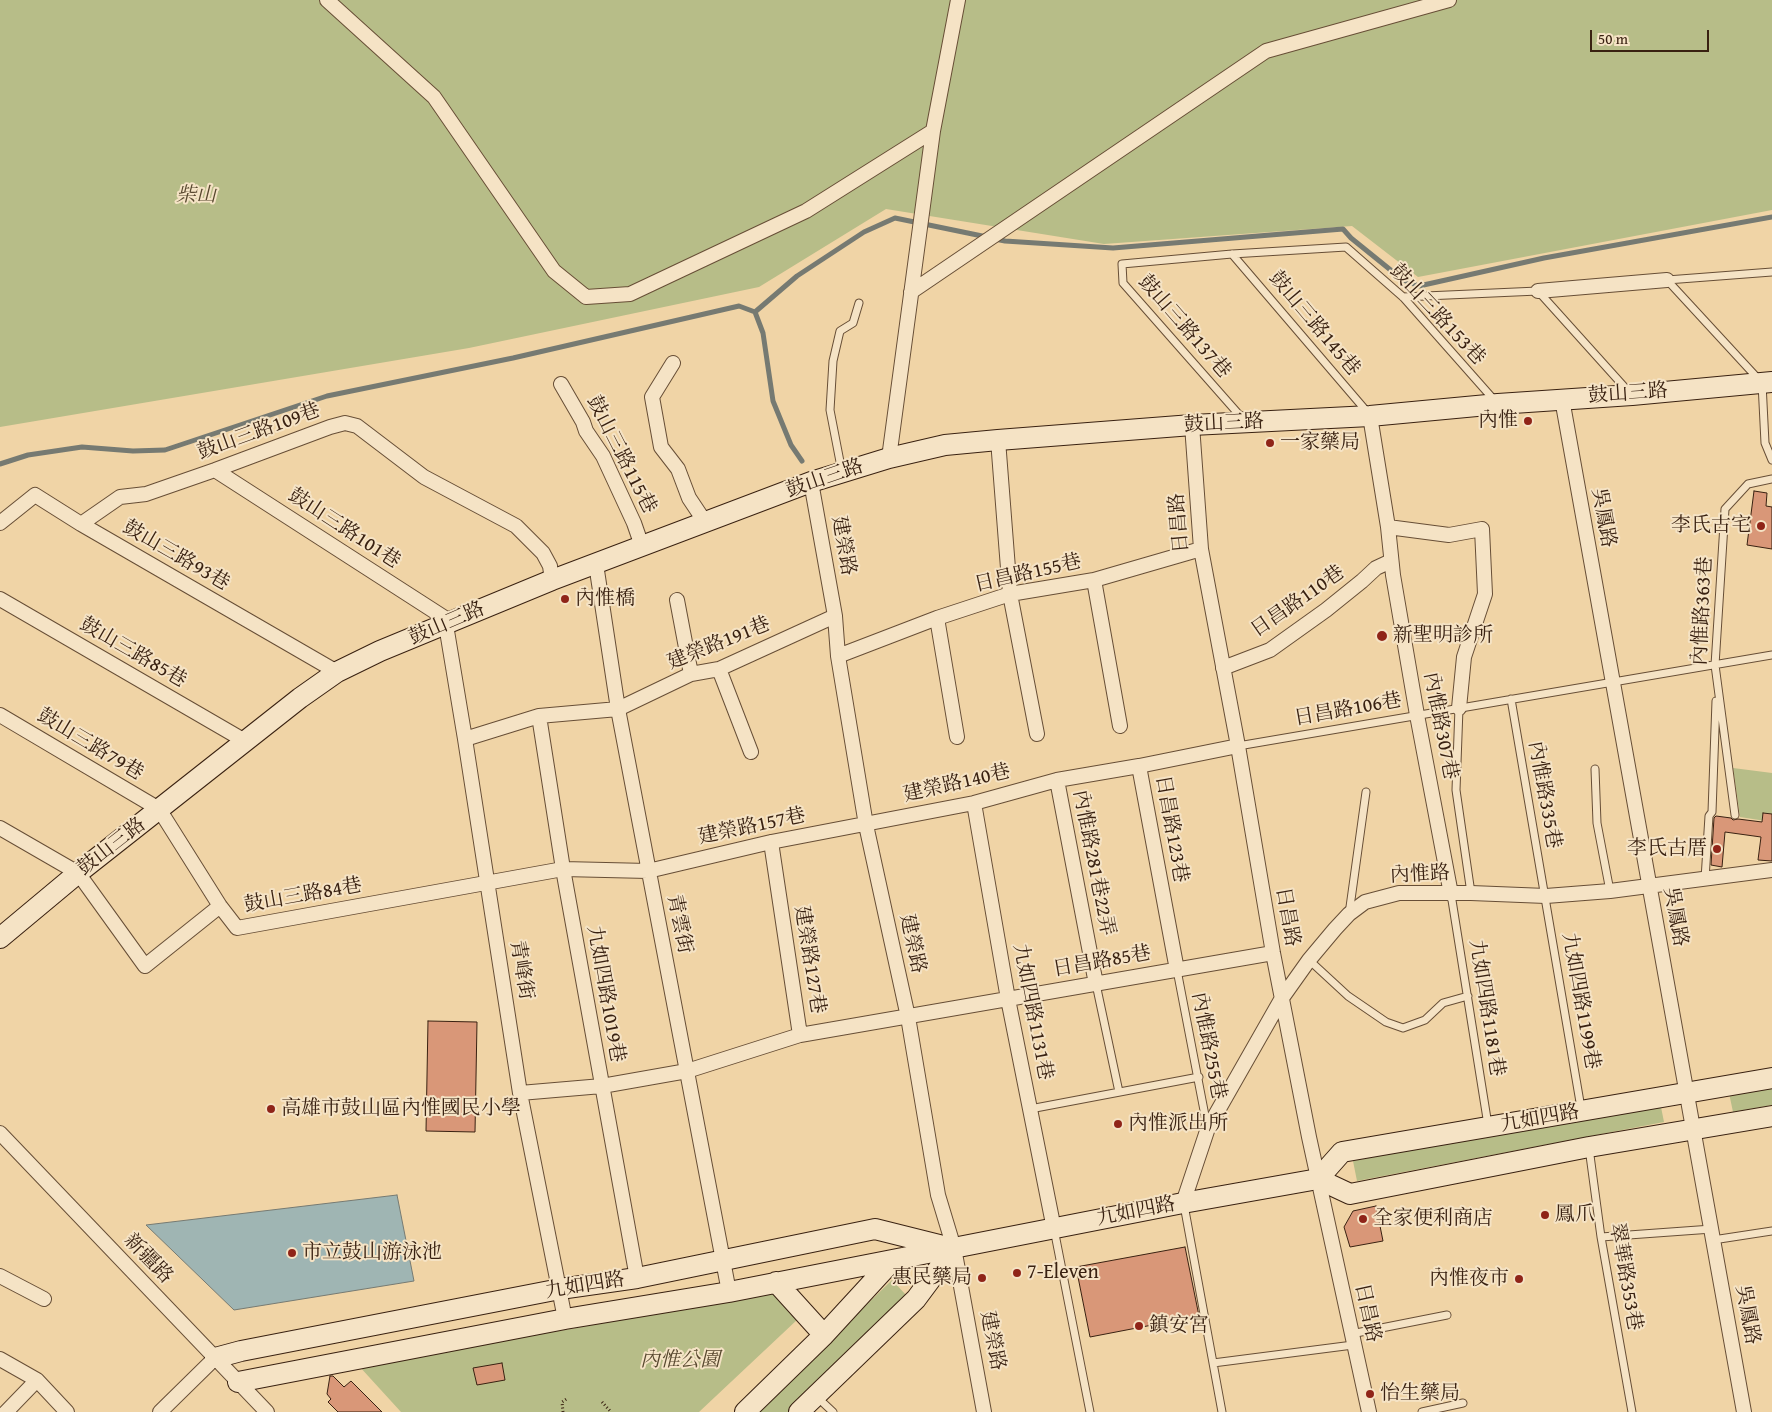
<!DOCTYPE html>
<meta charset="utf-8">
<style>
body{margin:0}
#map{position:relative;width:1772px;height:1412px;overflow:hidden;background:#f0d4a6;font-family:"Gentium Book Plus",serif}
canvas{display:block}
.scale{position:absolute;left:1590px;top:30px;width:119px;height:22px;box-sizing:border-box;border:2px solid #392111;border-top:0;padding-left:6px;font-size:15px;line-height:18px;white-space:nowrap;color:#392111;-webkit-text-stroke:4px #f5e3c5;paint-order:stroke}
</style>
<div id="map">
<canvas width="1772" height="1412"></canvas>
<div class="scale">50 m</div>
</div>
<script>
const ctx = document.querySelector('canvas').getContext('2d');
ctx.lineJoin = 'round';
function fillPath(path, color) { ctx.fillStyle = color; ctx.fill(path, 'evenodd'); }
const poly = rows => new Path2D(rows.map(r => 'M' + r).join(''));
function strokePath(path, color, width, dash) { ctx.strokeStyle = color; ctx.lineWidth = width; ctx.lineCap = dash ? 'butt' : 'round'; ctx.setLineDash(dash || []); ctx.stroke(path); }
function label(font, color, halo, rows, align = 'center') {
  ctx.font = font + ' "Gentium Book Plus","Noto Serif TC",serif'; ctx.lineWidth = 4; ctx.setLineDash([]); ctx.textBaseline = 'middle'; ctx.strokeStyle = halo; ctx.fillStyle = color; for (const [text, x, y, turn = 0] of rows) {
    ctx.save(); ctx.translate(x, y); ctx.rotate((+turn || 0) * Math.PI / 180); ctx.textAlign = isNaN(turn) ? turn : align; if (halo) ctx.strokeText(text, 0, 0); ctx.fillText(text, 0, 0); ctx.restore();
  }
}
fillPath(poly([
 [0,0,1772,0,1772,210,1418,277,1352,226,1104,244,886,209,759,287,469,348,0,427],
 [1733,768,1772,773,1772,822,1740,817],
 [1772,1086,1772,1105,1733,1112,1729,1093],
 [1660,1102,1664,1122,1357,1181,1353,1161],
 [892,1280,907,1296,788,1412,756,1412],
 [775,1293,798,1319,699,1412,401,1412,359,1366]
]), '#b7bd88');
const water = poly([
 [397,1195,414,1281,234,1310,146,1225,397,1195]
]);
fillPath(water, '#9fb5b3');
strokePath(water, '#767a72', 1);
strokePath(poly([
 [995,239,1005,241,1113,248,1343,229,1351,238,1403,280,1419,286,1544,258,1772,217],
 [755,312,763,333,773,401,791,445,802,461],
 [0,464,28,455,82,447,133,451,165,450,327,396,513,358,739,306,755,312,797,276,864,232,895,218,987,237]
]), '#767a72', 5);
const building = poly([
 [1754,491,1767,493,1766,506,1772,507,1772,549,1747,545,1754,491],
 [1763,813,1772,814,1772,861,1758,860,1761,837,1725,832,1722,867,1711,865,1714,818,1716,816,1731,818,1733,820,1738,819,1762,822,1763,813],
 [428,1021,477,1022,475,1132,426,1131,428,1021],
 [1376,1206,1383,1241,1350,1247,1344,1227,1353,1211,1376,1206],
 [1185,1247,1199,1316,1090,1337,1076,1267,1185,1247],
 [502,1363,505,1380,477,1385,473,1368,502,1363],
 [330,1376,333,1376,344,1387,351,1381,382,1412,338,1412,328,1402,331,1399,327,1394,330,1376]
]);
fillPath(building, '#d99778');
strokePath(building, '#392111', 1);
const lane = poly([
 [1232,254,1368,413],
 [1667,280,1762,383,1765,443,1772,460],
 [1667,280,1772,272],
 [1403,297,1538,291,1628,391],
 [1242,418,1123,283,1122,264,1232,254,1346,247,1403,297,1495,401],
 [842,472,830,410,833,361,840,331,853,323,859,303],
 [1511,699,1581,1108],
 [1459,708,1456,790,1471,893],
 [1238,746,1772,655],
 [1595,769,1597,823,1610,891],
 [1735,815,1715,665,1725,509,1748,484,1772,479],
 [1705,879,1709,816,1712,812,1716,701],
 [1451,894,1488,1125],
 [1349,914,1366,792],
 [1309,960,1348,996,1386,1022,1403,1028,1425,1020,1443,1003,1468,996],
 [1177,970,1207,1126],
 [1096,984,1119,1092],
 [1030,1109,1199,1077],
 [1589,1148,1601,1237,1632,1412],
 [1184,1205,1222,1412],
 [1054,1229,1090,1412],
 [1601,1237,1712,1229],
 [1713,1240,1772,1231],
 [1351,1334,1447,1315],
 [1213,1363,1353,1345],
 [817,1397,833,1412],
 [1422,1412,1463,1403]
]);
const street = poly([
 [327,0,434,97,554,271,586,297,630,294,806,211,933,131,958,0],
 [1538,291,1667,280],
 [911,292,1266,51,1449,0],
 [673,363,652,397,661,447,678,469,689,498,705,522],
 [561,384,583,422,586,431,603,456,634,523,642,546],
 [1562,399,1744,1412],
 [1370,416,1388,527,1393,575,1417,715,1451,894],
 [1192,425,1201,549,1238,746,1273,953,1309,1137,1369,1412],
 [998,440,1010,594,1037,734],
 [889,458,933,131],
 [215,470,451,622],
 [811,482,835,616,838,656,866,825,908,1017,938,1195,954,1248,984,1412],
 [0,523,35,495,81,524,337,672],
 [81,524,120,497,146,494,215,470,330,427,345,423,357,426,424,477,516,526,543,553,550,566,552,580],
 [1388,527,1449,535,1482,529,1485,594,1464,657,1459,708],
 [596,564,618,709,729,1292],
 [1094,580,1120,726],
 [0,599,245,741],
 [677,600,691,674],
 [937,618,957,737],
 [446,625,465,739,520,1093,565,1319],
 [838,656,937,618,1010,594,1094,580,1201,549],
 [1223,668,1270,650,1326,610,1362,581,1376,568,1391,561],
 [719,669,751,752],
 [0,715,159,809,220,906,237,928,563,869,648,871,771,842,974,803,1057,780,1139,766],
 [539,716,563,869,637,1278],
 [465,739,539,716,618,709,691,674,719,669,835,616],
 [1057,780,1096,984],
 [974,803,1008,999,1054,1229],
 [0,828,78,873,145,966,220,906],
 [771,842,800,1035,1273,953],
 [1177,970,1139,766,1238,746],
 [520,1093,602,1086,687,1071,800,1035],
 [0,1133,267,1412],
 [1183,1203,1208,1128,1282,998,1309,960,1335,929,1349,914,1365,902,1399,893,1471,893,1546,896,1610,891,1772,870],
 [0,1276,44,1299],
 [0,1359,37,1380,67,1412],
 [6,1412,37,1380],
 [160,1412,215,1358]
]);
const secondary = poly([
 [0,938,78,873,300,698,337,672,380,651,552,580,811,482,889,458,945,445,998,440,1192,425,1370,416,1498,404,1632,395,1772,382],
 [1318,1179,1342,1152,1772,1078],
 [776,1282,824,1335],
 [215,1358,241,1351,560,1289,637,1278,875,1229,947,1247],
 [238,1382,565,1319,729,1292,1183,1203,1318,1179,1350,1194,1589,1147,1772,1116],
 [745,1412,824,1335,893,1260],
 [799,1412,916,1299,954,1248]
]);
strokePath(lane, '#674e36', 9);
strokePath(street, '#674e36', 16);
strokePath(secondary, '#392111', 22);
strokePath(poly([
 [602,1402,611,1412],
 [563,1412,562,1402,568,1398]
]), '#392111', 3, [1, 2.5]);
strokePath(lane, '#f5e3c5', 7);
strokePath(street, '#f5e3c5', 14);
strokePath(secondary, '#f5e3c5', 20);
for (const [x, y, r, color] of [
 [1528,421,5,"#8f2418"],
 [1270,443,5,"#8f2418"],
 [1761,526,5,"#8f2418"],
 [565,599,5,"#8f2418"],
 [1382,636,6,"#8f2418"],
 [1717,849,5,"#8f2418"],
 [271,1109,5,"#8f2418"],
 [1118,1124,5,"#8f2418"],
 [1545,1215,5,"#8f2418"],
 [1363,1219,5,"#8f2418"],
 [292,1253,5,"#8f2418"],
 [1017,1273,5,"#8f2418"],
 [982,1278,5,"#8f2418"],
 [1519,1279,5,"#8f2418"],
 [1139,1326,5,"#8f2418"],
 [1370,1394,5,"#8f2418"]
]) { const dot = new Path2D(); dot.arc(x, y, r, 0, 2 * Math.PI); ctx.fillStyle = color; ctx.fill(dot); strokePath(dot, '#f5e3c5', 2); }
label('italic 20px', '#58482f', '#f5e3c5', [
 ["柴山",196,196],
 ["內惟公園",680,1361]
]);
label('20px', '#392111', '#f5e3c5', [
 ["鼓山三路153巷",1437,315,47],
 ["鼓山三路145巷",1314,324,50],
 ["鼓山三路137巷",1184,327,49],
 ["鼓山三路",1628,394,-4],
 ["鼓山三路",1224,424,-3],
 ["鼓山三路109巷",259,432,-20],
 ["鼓山三路115巷",621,455,63],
 ["鼓山三路",825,479,-19],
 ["吳鳳路",1603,518,80],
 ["日昌路",1180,523,-95],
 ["鼓山三路101巷",344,529,33],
 ["建榮路",843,546,80],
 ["鼓山三路93巷",176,556,30],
 ["日昌路155巷",1028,574,-13],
 ["日昌路110巷",1298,602,-35],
 ["內惟路363巷",1703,611,-87],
 ["鼓山三路",447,624,-23],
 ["建榮路191巷",719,644,-22],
 ["鼓山三路85巷",133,653,30],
 ["日昌路106巷",1348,710,-10],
 ["內惟路307巷",1440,726,79],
 ["鼓山三路79巷",90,745,31],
 ["建榮路140巷",957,784,-13],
 ["內惟路335巷",1544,795,80],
 ["建榮路157巷",752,827,-12],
 ["日昌路123巷",1171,829,80],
 ["鼓山三路",112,847,-38],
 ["內惟路281巷22弄",1093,863,79],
 ["內惟路",1420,875,-3],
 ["鼓山三路84巷",303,896,-10],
 ["日昌路",1287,917,80],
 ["吳鳳路",1675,917,80],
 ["青雲街",679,924,79],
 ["建榮路",912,944,78],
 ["建榮路127巷",809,960,81],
 ["日昌路85巷",1102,962,-10],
 ["青峰街",521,970,81],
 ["九如四路1019巷",605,994,80],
 ["九如四路1199巷",1580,1001,80],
 ["九如四路1181巷",1486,1008,81],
 ["九如四路1131巷",1032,1012,79],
 ["內惟路255巷",1208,1046,79],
 ["九如四路",1540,1119,-10],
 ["九如四路",1136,1212,-11],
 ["新疆路",148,1259,46],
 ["翠華路353巷",1625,1277,80],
 ["九如四路",585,1286,-9],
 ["日昌路",1367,1313,78],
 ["吳鳳路",1747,1315,80],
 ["建榮路",992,1341,79]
]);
label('20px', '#392111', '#f5e3c5', [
 ["內惟",1518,421,"right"],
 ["一家藥局",1280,443],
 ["李氏古宅",1751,526,"right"],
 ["內惟橋",575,599],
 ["新聖明診所",1393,636],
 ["李氏古厝",1707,849,"right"],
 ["高雄市鼓山區內惟國民小學",281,1109],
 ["內惟派出所",1128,1124],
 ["鳳爪",1555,1215],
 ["全家便利商店",1373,1219],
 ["市立鼓山游泳池",302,1253],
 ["7-Eleven",1027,1273],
 ["惠民藥局",972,1278,"right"],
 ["內惟夜市",1509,1279,"right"],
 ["鎮安宮",1149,1326],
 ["怡生藥局",1380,1394]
], 'left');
</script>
